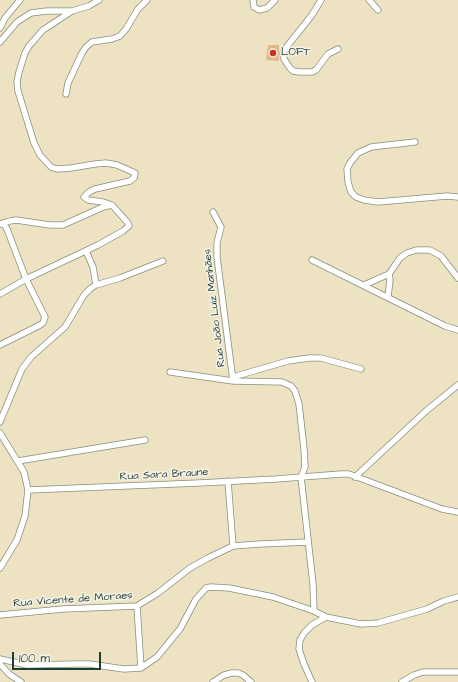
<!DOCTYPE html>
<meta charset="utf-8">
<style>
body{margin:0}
#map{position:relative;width:458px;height:682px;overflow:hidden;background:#ede2c2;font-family:"Architects Daughter",sans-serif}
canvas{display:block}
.scale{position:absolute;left:12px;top:652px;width:89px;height:18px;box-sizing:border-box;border:2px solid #1f3d34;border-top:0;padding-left:5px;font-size:12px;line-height:14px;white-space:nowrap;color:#1f3d34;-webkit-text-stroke:3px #f7f3e8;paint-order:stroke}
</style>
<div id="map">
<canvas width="458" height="682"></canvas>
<div class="scale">100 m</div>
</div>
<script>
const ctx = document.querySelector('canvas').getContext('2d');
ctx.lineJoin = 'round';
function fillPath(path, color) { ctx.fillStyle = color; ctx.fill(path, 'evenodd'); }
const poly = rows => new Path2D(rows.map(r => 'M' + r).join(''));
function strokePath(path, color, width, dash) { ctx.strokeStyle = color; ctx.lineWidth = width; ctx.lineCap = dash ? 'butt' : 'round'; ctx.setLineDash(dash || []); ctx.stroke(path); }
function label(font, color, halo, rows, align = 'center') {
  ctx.font = font + ' "Architects Daughter",sans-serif'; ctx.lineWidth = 3; ctx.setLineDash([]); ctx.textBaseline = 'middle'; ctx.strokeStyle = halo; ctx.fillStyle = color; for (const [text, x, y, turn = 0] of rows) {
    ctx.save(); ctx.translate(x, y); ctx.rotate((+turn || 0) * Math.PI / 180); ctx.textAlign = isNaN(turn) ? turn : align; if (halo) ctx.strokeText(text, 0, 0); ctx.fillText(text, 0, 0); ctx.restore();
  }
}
fillPath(poly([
 [268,45,279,45,279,61,266,60]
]), '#e3b78d');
const minor = poly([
 [253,0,254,7,259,10,267,8,275,0],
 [321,0,312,15,285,49,283,53,284,59,290,68,293,71,300,72,312,72,316,70,328,54,338,49],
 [369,0,378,10],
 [0,28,5,18,20,0],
 [0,42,17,22,31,13,47,11,72,11,89,6,99,0],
 [66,94,68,83,82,53,86,47,92,42,112,39,120,36,126,29,138,9,147,0],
 [415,142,371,147,358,153,350,163,347,169,348,182,351,192,356,197,364,200,378,202,447,196,458,197],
 [213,212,221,227,217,243,217,257,233,381],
 [0,224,10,221,16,220,50,225,63,225,103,207,112,205],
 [86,251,93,267,96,285],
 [312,260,445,326,458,330],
 [364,285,389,274,400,258,407,253,416,250,430,250,441,256,458,278],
 [0,294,26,279,98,245,123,231,129,226,128,223,112,205,103,202,88,200,84,197,89,192,95,189,130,181,134,178,135,173,117,165,106,163,95,164,71,168,57,169,51,167,40,155,34,143,18,91,17,82,19,72,25,53,29,46,43,30,72,11],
 [388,297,390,280,389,274],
 [0,345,40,325,43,323,45,317,26,279,7,229,3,223],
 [170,372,233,381,282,382,291,386,295,391,299,404,304,449,305,467,301,477,313,584,314,611],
 [233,377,288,361,309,358,321,358,361,369],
 [0,422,22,369,31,357,65,327,84,295,91,288,96,285,120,278,163,261],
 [0,433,24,472,28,490,25,516,17,540,0,568],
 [18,461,145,440],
 [355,477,426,411,458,385],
 [28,490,199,483,276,479,341,474,349,474,442,509,458,512],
 [233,546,260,544,308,542],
 [137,606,141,668],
 [0,615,63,609,137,606,158,593,190,568,208,558,233,546,228,481],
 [0,659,27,665,76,664,89,664,124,669,141,668,157,657,180,629,196,599,206,588,211,587,229,588,273,597,314,611,326,617,361,624,378,623,427,609,444,601,458,597],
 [0,664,9,674,21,682],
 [213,682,224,675,232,673,238,673,243,675,251,682],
 [312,682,304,664,299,649,300,640,304,633,312,625,326,617],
 [402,682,414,675,423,672,458,672]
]);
strokePath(minor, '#86907b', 7);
strokePath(minor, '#fff', 5.5);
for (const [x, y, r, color] of [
 [273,53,4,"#c8321e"]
]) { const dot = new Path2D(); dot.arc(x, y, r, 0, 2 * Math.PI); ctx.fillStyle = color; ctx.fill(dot); strokePath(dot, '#f7f3e8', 1.5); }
label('11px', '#1f3d34', '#f7f3e8', [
 ["LOFT",281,53]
], 'left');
label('11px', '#1f3d34', '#f7f3e8', [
 ["Rua João Luiz Manhães",215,308,-97],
 ["Rua Sara Braune",164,475,-3],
 ["Rua Vicente de Moraes",73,600,-4]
]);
</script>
